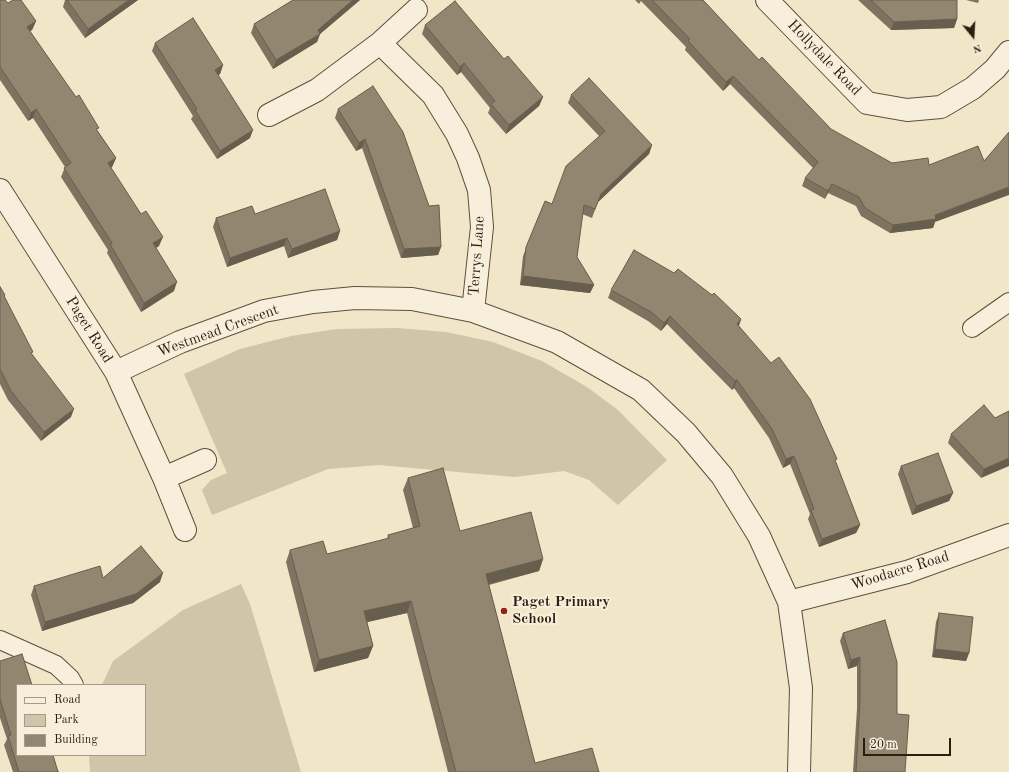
<!DOCTYPE html>
<style>
body{margin:0}
#map{position:relative;width:1009px;height:772px;overflow:hidden;background:#f2e6c8;font-family:"Old Standard TT",serif}
canvas{display:block}
.legend{position:absolute;left:16px;top:684px;width:130px;height:72px;box-sizing:border-box;background:#f7efdb;border:1px solid #a69b8a;margin:0;padding:5px 7px;list-style:none;font-size:12px;color:#2c1d10}
.legend li{display:flex;align-items:center;gap:8px;height:20px}
.legend b{width:20px;border:1px solid #a69b8a}
.north{position:absolute;left:953px;top:16px;width:40px;height:40px;-webkit-text-stroke:3px #f7efdb;paint-order:stroke;rotate:162deg;font-size:11px;font-weight:700;line-height:16px;text-align:center;color:#2c1d10}
.north::after{content:'';display:block;margin:auto;width:14px;height:18px;background:#2c1d10;clip-path:polygon(50% 0,100% 100%,50% 72%,0 100%)}
.scale{position:absolute;left:863px;top:738px;width:88px;height:18px;box-sizing:border-box;border:2px solid #2c1d10;border-top:0;padding-left:5px;font-size:12px;line-height:14px;white-space:nowrap;color:#2c1d10;-webkit-text-stroke:3px #f7efdb;paint-order:stroke}
</style>
<div id="map">
<canvas width="1009" height="772"></canvas>
<ul class="legend">
<li><b style="height:5px;background:#f7efdb"></b>Road</li>
<li><b style="height:11px;background:#d0c4a9"></b>Park</li>
<li><b style="height:11px;background:#938670"></b>Building</li>
</ul>
<div class="north">N</div>
<div class="scale">20 m</div>
</div>
<script>
const ctx = document.querySelector('canvas').getContext('2d');
ctx.lineJoin = 'round';
function fillPath(path, color) { ctx.fillStyle = color; ctx.fill(path, 'evenodd'); }
const poly = rows => new Path2D(rows.map(r => 'M' + r).join(''));
function strokePath(path, color, width, dash) { ctx.strokeStyle = color; ctx.lineWidth = width; ctx.lineCap = dash ? 'butt' : 'round'; ctx.setLineDash(dash || []); ctx.stroke(path); }
function label(font, color, halo, rows, align = 'center') {
  ctx.font = font + ' "Old Standard TT",serif'; ctx.lineWidth = 4; ctx.setLineDash([]); ctx.textBaseline = 'middle'; ctx.strokeStyle = halo; ctx.fillStyle = color; for (const [text, x, y, turn = 0] of rows) {
    ctx.save(); ctx.translate(x, y); ctx.rotate((+turn || 0) * Math.PI / 180); ctx.textAlign = isNaN(turn) ? turn : align; if (halo) ctx.strokeText(text, 0, 0); ctx.fillText(text, 0, 0); ctx.restore();
  }
}
fillPath(poly([
 [397,328,446,332,493,342,542,361,587,387,618,410,667,460,618,505,589,480,564,471,514,477,379,465,328,469,212,515,202,490,211,480,227,473,184,374,240,349,291,336,337,329],
 [241,584,250,604,301,772,90,772,89,755,145,755,145,685,102,685,113,661,183,610]
]), '#d0c4a9');
const service = poly([
 [972,328,1009,302],
 [0,640,56,665,70,678,74,685]
]);
const minor = poly([
 [767,0,867,103,907,110,941,107,973,88,995,69,1009,52],
 [380,43,416,10],
 [269,115,317,90,380,43,433,95,457,134,468,158,479,190,482,227,473,311],
 [0,190,116,372,164,478,185,530],
 [116,372,180,342,264,311,313,302,355,298,412,299,473,311,557,342,641,390,686,433,722,476,759,536,789,602,801,688,799,772],
 [164,478,205,460],
 [789,602,907,572,1009,535]
]);
strokePath(service, '#5e4f3e', 20);
strokePath(minor, '#5e4f3e', 24);
strokePath(service, '#f7efdb', 18);
strokePath(minor, '#f7efdb', 22);
fillPath(poly([
 [0,0,8,3,36,21,32,30,30,31,116,158,112,167,111,168,159,246,156,248,174,291,141,312,107,253,108,250,61,177,65,167,33,118,28,121,0,80],
 [65,0,138,0,85,38,63,7],
 [293,0,360,0,320,34,317,42,273,69,251,33,254,24],
 [635,0,703,0,759,60,831,129,935,222,933,228,890,233,861,216,856,206,828,193,825,199,802,186,805,178,813,168,730,84,723,91,685,50,686,47,641,1,639,4],
 [858,0,957,0,957,19,954,28,891,30],
 [966,0,979,0,978,3],
 [425,25,504,59,543,97,539,106,506,134,488,113,490,108,461,72,457,75,422,34],
 [155,43,223,65,220,74,218,75,250,138,217,159,191,119,193,116,152,51],
 [571,95,652,145,649,154,598,202,592,218,582,214,577,257,594,285,590,293,520,285,523,256,545,201,552,204,599,136,568,103],
 [338,109,429,206,441,247,438,255,401,258,362,148,356,151,335,118],
 [255,214,340,231,337,240,288,258,284,246,227,267,213,227,216,218],
 [0,286,5,295,5,297,32,355,71,417,41,441,8,400,0,384],
 [611,290,741,319,739,326,836,463,860,525,856,533,819,547,808,519,810,514,790,464,783,468,769,438,734,388,732,390,667,324,661,331,648,321,608,298],
 [1009,411,981,478,948,443,951,434,995,418],
 [901,466,953,493,949,501,912,515,898,474],
 [408,478,460,531,543,559,539,571,489,585,535,763,599,772,448,772,407,613,367,622,373,646,368,658,314,672,286,562,290,550,327,554,387,539,388,535,413,528,403,490],
 [103,578,160,582,133,603,42,631,31,595,34,586],
 [939,613,969,653,966,661,932,657,936,622],
 [885,620,897,714,905,772,853,772,857,708,857,666,848,669,840,641,843,633],
 [0,661,59,772,13,772,4,745,7,739,0,718]
]), '#7e7360');
fillPath(poly([
 [129,0,138,0,85,38,88,29],
 [353,0,360,0,320,34,317,42,273,69,276,60,318,30],
 [957,19,954,28,891,30,894,22],
 [36,21,32,30,24,35,27,27],
 [464,63,461,72,457,75,460,67],
 [223,65,220,74,212,79,215,70],
 [733,76,730,84,723,91,726,82],
 [543,97,539,106,506,134,509,125],
 [36,109,33,118,28,121,31,113],
 [253,130,250,138,217,159,220,151],
 [365,139,362,148,356,151,359,143],
 [652,145,649,154,598,202,592,218,601,194],
 [116,158,112,167,105,172,108,163],
 [832,184,828,193,825,199,828,191],
 [1009,187,1009,195,935,222,933,228,890,233,893,225,935,215],
 [340,231,337,240,288,258,292,249],
 [163,237,159,246,149,252,153,243],
 [287,238,284,246,227,267,230,258],
 [441,247,438,255,401,258,404,249],
 [523,276,594,285,590,293,520,285],
 [177,282,174,291,141,312,144,303],
 [670,316,667,324,661,331,664,323],
 [741,319,738,328,737,324],
 [737,380,734,388,732,390,735,381],
 [74,409,71,417,41,441,44,432],
 [794,456,790,464,783,468,786,459],
 [1009,458,1009,466,981,478,984,469],
 [953,493,949,501,912,515,916,506],
 [860,525,856,533,819,547,822,539],
 [543,559,539,571,481,586,486,574],
 [163,573,160,582,133,603,42,631,45,622],
 [411,601,407,613,359,624,364,611],
 [373,646,368,658,314,672,319,660],
 [935,649,969,653,966,661,932,657],
 [860,657,857,666,848,669,851,660]
]), '#675e4e');
const building = poly([
 [0,0,5,0,8,3,13,0,21,0,36,21,27,27,76,97,79,95,99,128,96,129,116,158,108,163,141,214,146,211,163,237,153,243,177,282,144,303,110,244,112,243,64,168,71,163,36,109,31,113,0,67,0,0],
 [67,0,129,0,88,29,67,0],
 [293,0,353,0,318,30,320,34,276,60,254,24,293,0],
 [652,0,703,0,759,60,762,57,831,129,892,163,928,158,929,165,978,146,984,161,1009,132,1009,187,935,215,936,219,893,225,865,208,859,197,832,184,828,191,805,178,818,162,733,76,726,82,688,41,690,39,652,0],
 [871,0,957,0,957,19,894,22,871,0],
 [455,1,504,59,508,56,543,97,509,125,491,104,495,101,464,63,460,67,425,25,455,1],
 [193,18,223,65,215,70,253,130,220,151,195,110,197,109,155,43,193,18],
 [589,78,652,145,601,194,595,209,584,205,577,257,594,285,523,276,526,247,545,201,552,204,566,166,605,131,571,95,589,78],
 [373,86,403,132,429,206,439,205,441,247,404,249,365,139,359,143,338,109,373,86],
 [325,189,340,231,292,249,287,238,230,258,216,218,252,206,255,214,325,189],
 [634,250,674,273,678,269,712,295,714,293,741,319,737,324,771,363,779,357,810,399,837,459,835,460,860,525,822,539,811,510,814,509,794,456,786,459,772,429,737,380,735,381,670,316,664,323,651,312,611,290,634,250],
 [0,287,5,295,4,296,33,352,31,353,74,409,44,432,11,391,0,369,0,287],
 [984,405,995,418,1009,411,1009,458,984,469,951,434,984,405],
 [938,453,953,493,916,506,901,466,938,453],
 [443,468,460,531,531,512,543,559,486,574,535,763,592,748,599,772,456,772,411,601,364,611,373,646,319,660,290,550,323,541,327,554,389,538,388,535,420,526,408,478,443,468],
 [141,546,163,573,136,594,45,622,34,586,100,566,103,578,141,546],
 [939,613,973,617,969,653,935,649,939,613],
 [885,620,897,662,897,714,909,715,905,772,856,772,860,700,860,657,851,660,843,633,885,620],
 [22,654,32,685,17,685,17,755,53,755,58,772,19,772,8,736,11,735,0,699,0,661,22,654]
]);
fillPath(building, '#938670');
strokePath(building, '#675e4e', 1);
for (const [x, y, r, color] of [
 [504,611,4,"#8f2418"]
]) { const dot = new Path2D(); dot.arc(x, y, r, 0, 2 * Math.PI); ctx.fillStyle = color; ctx.fill(dot); strokePath(dot, '#f7efdb', 1.5); }
label('15px', '#2c1d10', '#f7efdb', [
 ["Hollydale Road",824,58,46],
 ["Terrys Lane",477,256,-86],
 ["Paget Road",89,330,58],
 ["Westmead Crescent",218,331,-20],
 ["Woodacre Road",900,571,-17]
]);
label('bold 15px', '#2c1d10', '#f7efdb', [
 ["Paget Primary",512,602],
 ["School",512,619]
], 'left');
</script>
